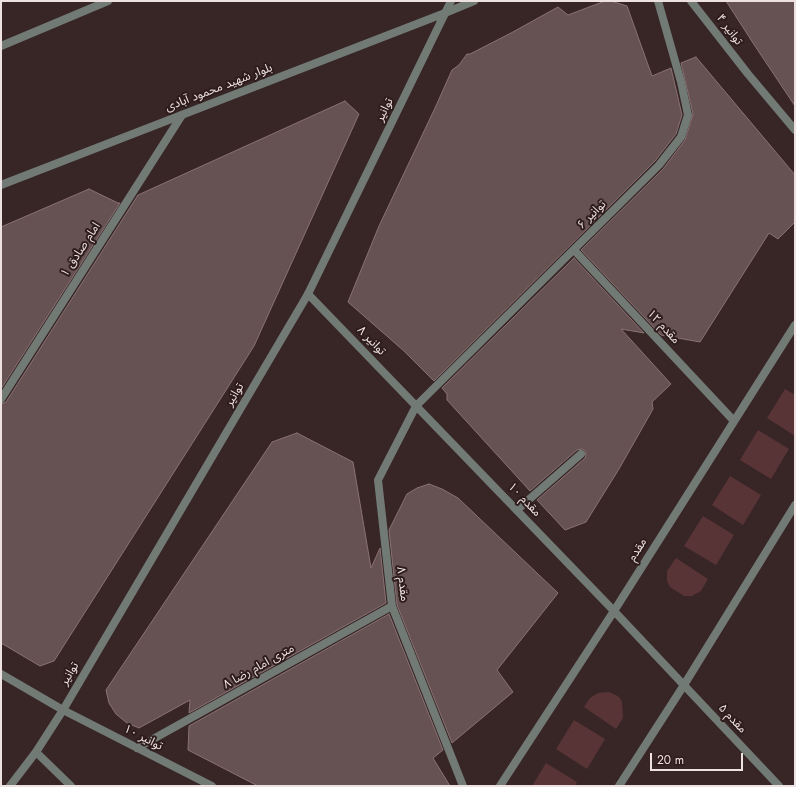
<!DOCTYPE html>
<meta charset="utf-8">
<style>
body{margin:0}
#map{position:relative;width:796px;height:787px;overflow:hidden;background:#382526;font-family:Jost,sans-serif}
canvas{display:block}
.frame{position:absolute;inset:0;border:2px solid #eee1e1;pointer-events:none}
.scale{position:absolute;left:650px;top:753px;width:93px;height:18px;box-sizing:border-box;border:2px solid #eee1e1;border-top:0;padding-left:5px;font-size:12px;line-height:14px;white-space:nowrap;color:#eee1e1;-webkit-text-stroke:3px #2e1c1d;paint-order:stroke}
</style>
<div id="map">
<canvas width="796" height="787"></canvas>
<div class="frame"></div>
<div class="scale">20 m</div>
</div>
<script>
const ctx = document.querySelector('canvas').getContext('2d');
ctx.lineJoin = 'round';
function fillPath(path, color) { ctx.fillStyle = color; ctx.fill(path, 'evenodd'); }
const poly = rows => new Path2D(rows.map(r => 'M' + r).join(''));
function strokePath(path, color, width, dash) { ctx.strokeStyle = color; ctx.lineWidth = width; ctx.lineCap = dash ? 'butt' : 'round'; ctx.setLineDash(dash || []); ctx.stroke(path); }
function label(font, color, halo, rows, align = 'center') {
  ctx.font = font + ' Jost,"Noto Sans Arabic",sans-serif'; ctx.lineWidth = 4; ctx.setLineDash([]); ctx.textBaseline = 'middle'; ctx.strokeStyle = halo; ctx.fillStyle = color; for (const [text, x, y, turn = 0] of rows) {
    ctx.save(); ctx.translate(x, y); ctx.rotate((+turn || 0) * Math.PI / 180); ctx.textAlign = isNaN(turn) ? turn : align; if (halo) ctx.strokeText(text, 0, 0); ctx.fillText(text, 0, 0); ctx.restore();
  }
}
fillPath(poly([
 [785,389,795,395,795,436,767,418],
 [758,430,789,449,771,479,740,460],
 [730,476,761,495,743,525,712,505],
 [703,516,734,535,716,565,684,546],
 [676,558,708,579,701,591,692,596,684,596,670,587,667,581,667,571],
 [609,692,616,695,620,698,622,702,623,718,616,729,584,707,590,698,598,693],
 [574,720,605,739,587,769,556,749],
 [546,763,577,782,575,786,532,786]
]), '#593436');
const building = poly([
 [605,1,611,1,627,6,652,76,671,68,682,115,676,134,655,161,434,381,404,351,348,302,379,226,435,108,452,70,459,65,467,54,470,54,511,33,558,7,568,15,605,1],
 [726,1,795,1,795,106,753,43,726,1],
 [696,57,795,175,795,222,778,239,769,233,700,342,661,335,581,250,663,169,685,140,693,114,681,63,696,57],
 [345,101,359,114,254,346,54,661,40,666,1,643,1,404,6,402,138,195,345,101],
 [89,189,118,203,120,203,1,389,1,227,89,189],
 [574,258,644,333,621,329,671,384,652,402,653,409,619,469,586,522,565,530,537,500,585,458,586,455,585,451,582,449,577,450,530,491,447,400,447,394,442,388,574,258],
 [297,433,353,462,371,568,380,548,386,603,189,713,190,700,139,728,127,723,116,714,109,703,106,690,272,442,297,433],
 [429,484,442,489,458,498,558,593,497,670,513,692,452,743,397,605,389,530,407,494,417,488,429,484],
 [389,614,443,750,433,758,450,786,258,786,188,750,189,726,389,614]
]);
fillPath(building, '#675253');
strokePath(building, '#897273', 1);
strokePath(poly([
 [517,510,581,454]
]), '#717a75', 8);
strokePath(poly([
 [691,1,748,74,795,130],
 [445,13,474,1],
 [574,250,734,421],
 [308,294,614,611,779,786],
 [1,399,182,115],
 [1,674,63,710,212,786],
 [137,748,392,606],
 [36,752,71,786],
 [463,786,392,606,378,480,416,406,659,165,681,137,688,115,681,82,658,1],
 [500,786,614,611,795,325],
 [619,786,684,685,795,505]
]), '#717a75', 8);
strokePath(poly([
 [1,46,108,1],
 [1,185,445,13],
 [10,786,36,752,63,710,308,294,451,1]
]), '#717a75', 8);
label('12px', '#eee1e1', '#2e1c1d', [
 ["توانیر ۴",729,30,53],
 ["بلوار شهید محمود آبادی",219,88,-21],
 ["توانیر",385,110,-64],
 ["توانیر ۶",592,215,-45],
 ["امام صادق ۱",81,250,-57],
 ["مقدم ۱۲",663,327,47],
 ["توانیر ۸",371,341,46],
 ["توانیر",235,395,-59],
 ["مقدم ۱۰",524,500,46],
 ["مقدم",638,550,-58],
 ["مقدم ۸",402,584,83],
 ["۸ متری امام رضا",259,667,-29],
 ["توانیر",70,674,-59],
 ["مقدم ۵",732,719,47],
 ["توانیر ۱۰",143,738,27]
]);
</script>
